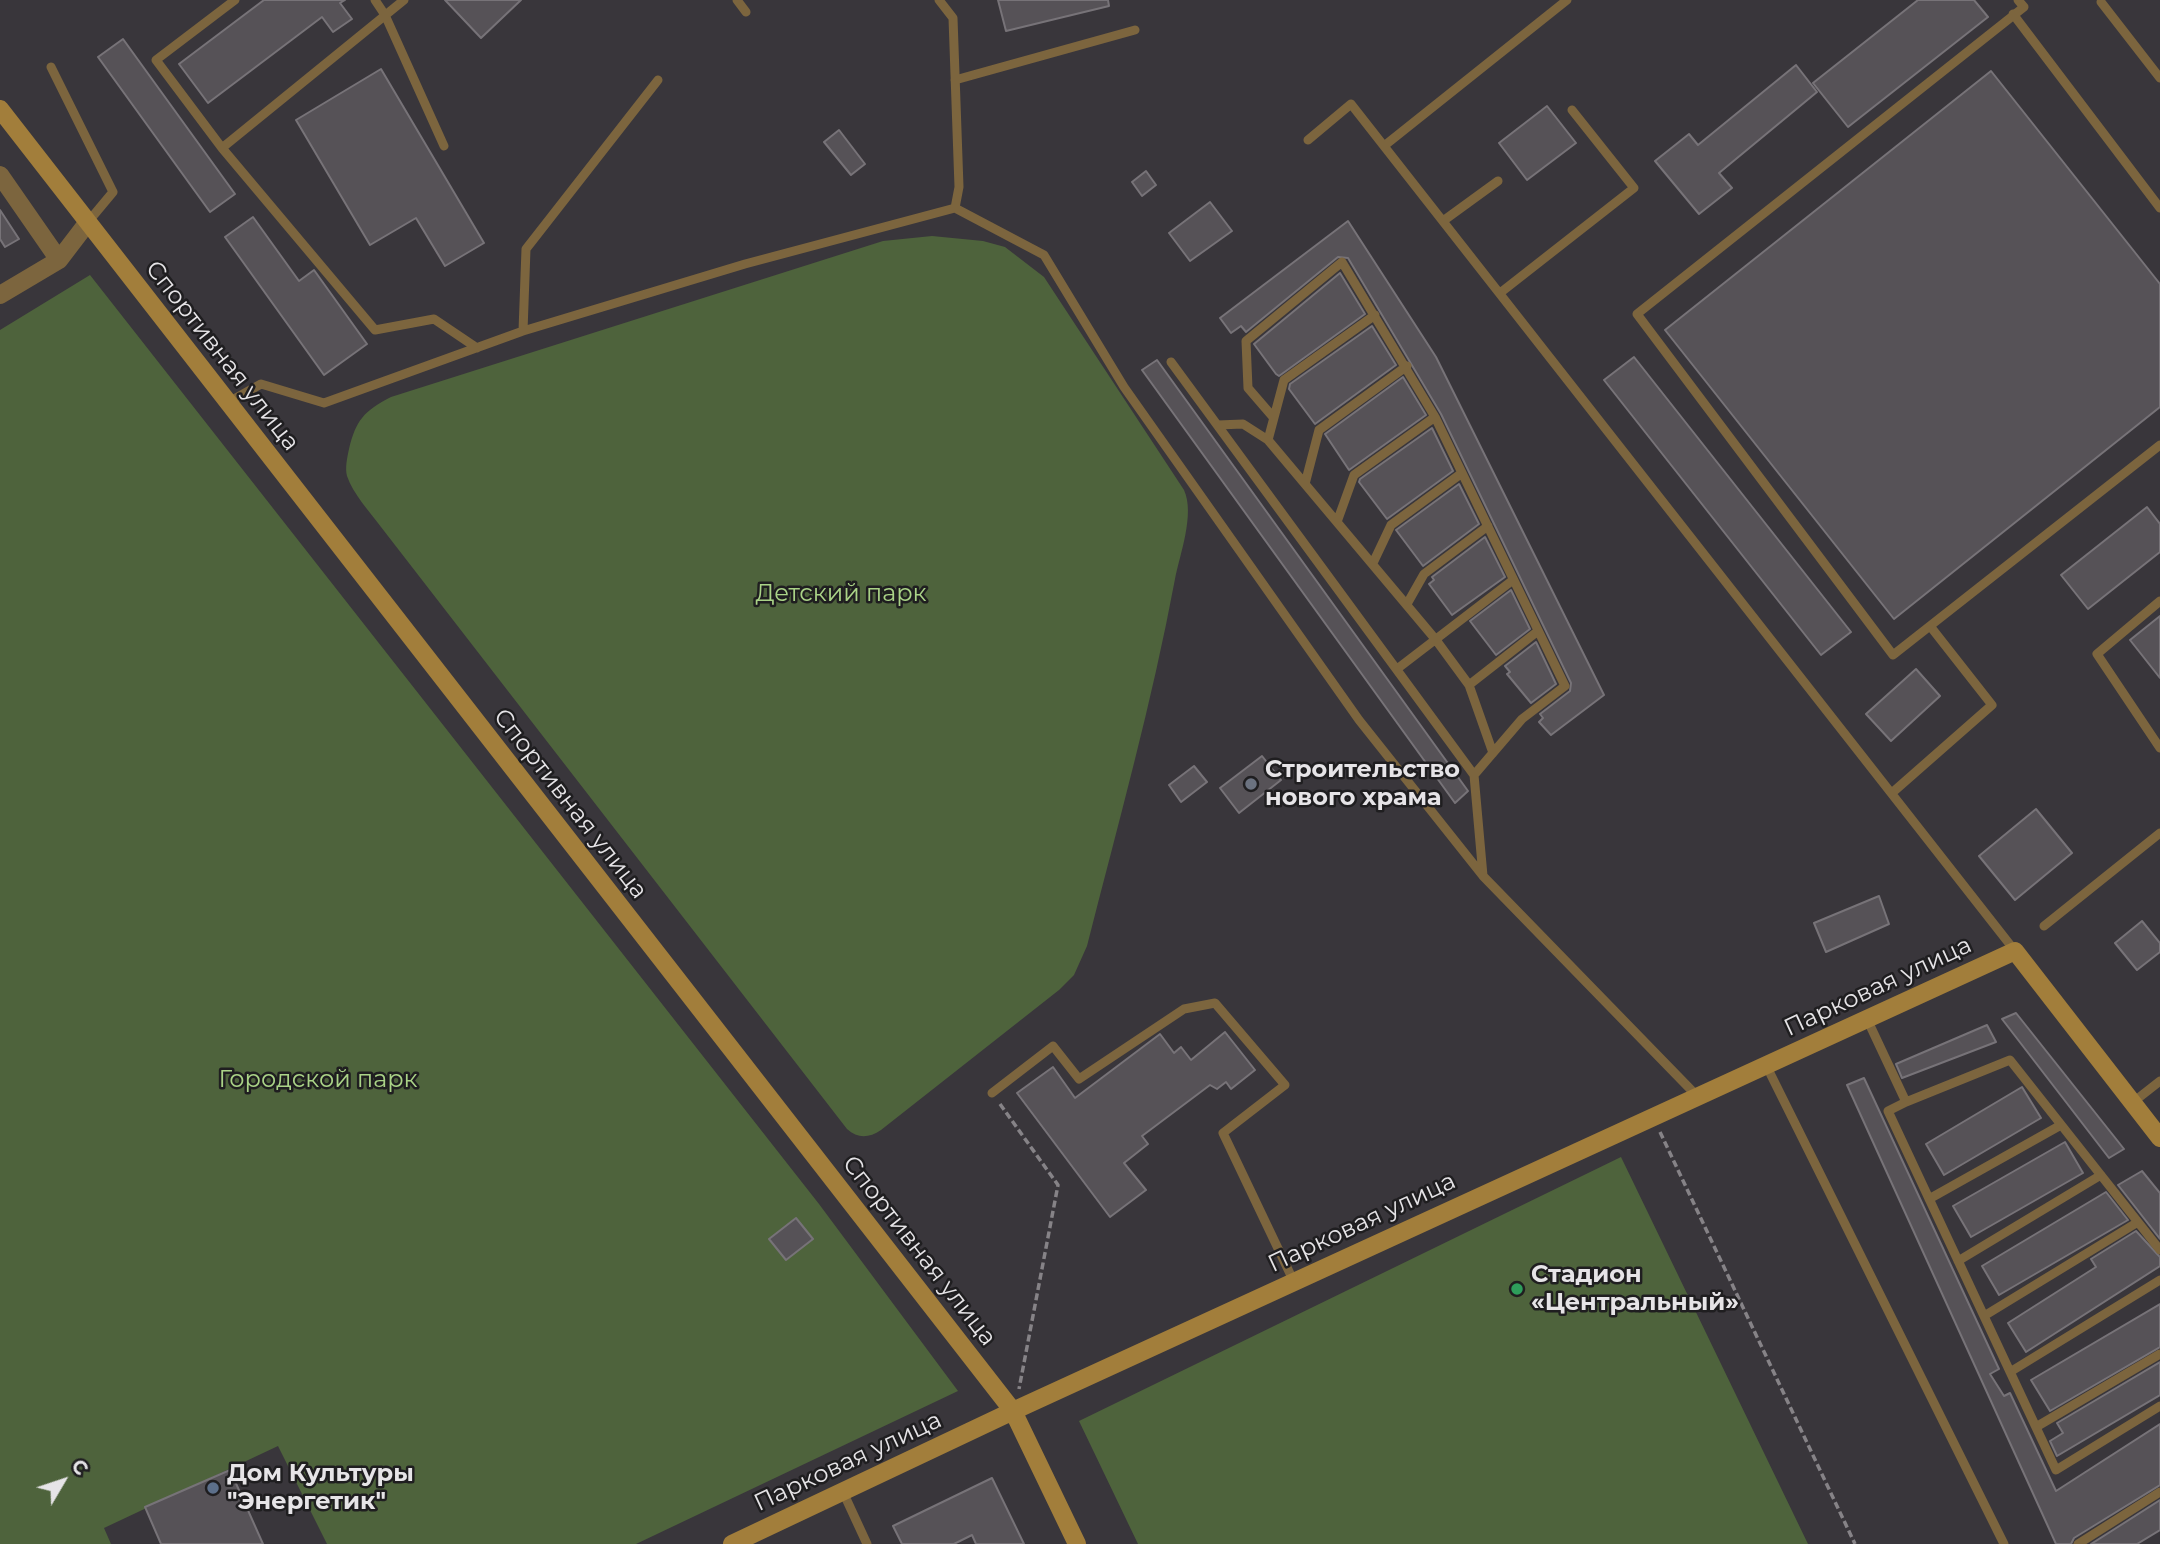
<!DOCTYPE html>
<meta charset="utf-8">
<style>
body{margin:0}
#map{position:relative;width:2160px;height:1544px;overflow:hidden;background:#39363b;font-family:Montserrat,sans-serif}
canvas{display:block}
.north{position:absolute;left:28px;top:1446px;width:70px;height:70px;-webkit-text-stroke:5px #1f1e20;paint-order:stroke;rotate:51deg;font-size:19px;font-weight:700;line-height:28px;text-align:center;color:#e6e4e7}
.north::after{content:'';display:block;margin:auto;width:24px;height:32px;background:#e6e4e7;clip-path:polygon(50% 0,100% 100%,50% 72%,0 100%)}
</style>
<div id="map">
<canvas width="2160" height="1544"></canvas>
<div class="north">С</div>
</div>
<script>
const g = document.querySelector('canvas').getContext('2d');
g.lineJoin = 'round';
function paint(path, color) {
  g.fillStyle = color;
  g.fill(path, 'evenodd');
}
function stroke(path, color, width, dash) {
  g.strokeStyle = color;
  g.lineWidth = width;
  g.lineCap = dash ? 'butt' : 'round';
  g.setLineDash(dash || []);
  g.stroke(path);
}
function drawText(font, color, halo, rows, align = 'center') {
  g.font = font + ' Montserrat,sans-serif';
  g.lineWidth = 5;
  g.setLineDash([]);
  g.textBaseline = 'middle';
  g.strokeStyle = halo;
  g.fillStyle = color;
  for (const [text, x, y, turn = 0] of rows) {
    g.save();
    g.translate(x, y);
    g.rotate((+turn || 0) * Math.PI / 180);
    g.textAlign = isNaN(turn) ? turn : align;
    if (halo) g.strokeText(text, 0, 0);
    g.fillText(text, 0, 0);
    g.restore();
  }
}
paint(new Path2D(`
 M932 236 983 241 1005 247 1044 277 1184 490C1195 514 1180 554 1175 579 1152 703 1118 824 1087 946L1074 975 1059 990 881 1130C869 1138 858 1139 847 1129L381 527C370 512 353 494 347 476 345 468 347 458 349 449 356 420 364 411 391 397L883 241Z
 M90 275 819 1204 958 1391 636 1544H327L278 1446 104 1528 111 1544H0V330Z
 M1621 1157 1808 1544H1138L1079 1421Z`), '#4e633c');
const building = new Path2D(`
 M264 0H345L340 3 352 19 333 32 322 17 208 103 179 64Z
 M445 0H521L481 38Z
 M998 0H1108L1109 6 1006 31Z
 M1918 0H1974L1988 17 1848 127 1813 83Z
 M123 39 235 194 210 212 98 57Z
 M1796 65 1817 92 1719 173 1732 188 1699 214 1655 161 1689 134 1698 145Z
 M381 69 484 243 445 266 416 218 370 245 296 120Z
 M1991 71 2160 284V407L1894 619 1665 330Z
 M1547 106 1576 143 1527 180 1499 143Z
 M839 130 865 164 851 175 824 142Z
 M1146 171 1156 185 1142 196 1132 182Z
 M1210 202 1232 231 1190 261 1169 233Z
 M0 210 19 239 5 247 0 239Z
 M253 217 299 281 314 270 367 344 324 375 225 237Z
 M1348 221 1436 357 1604 695 1551 735 1539 722 1543 718 1540 714 1570 691 1571 683 1441 414 1348 258 1338 257 1246 332 1241 326 1231 333 1220 318Z
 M1340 273 1365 314 1279 376 1276 374 1254 344Z
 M1372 326 1396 365 1315 424 1289 389 1290 384Z
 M1634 357 1851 632 1821 655 1604 380Z
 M1157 360 1468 791 1455 803 1142 370Z
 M1403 377 1426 415 1349 470 1325 434Z
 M1432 428 1453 471 1387 519 1359 482 1360 479Z
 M1459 484 1479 524 1423 566 1396 530Z
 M2147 507 2160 524V552L2088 609 2061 575Z
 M1485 537 1505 577 1452 615 1429 584 1434 580 1432 577Z
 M1511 590 1530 629 1496 655 1470 621Z
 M2160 616V678L2130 640Z
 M1536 642 1556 684 1531 703 1507 674 1510 672 1505 666Z
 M1916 669 1940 696 1891 741 1866 714Z
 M1262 756 1281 780 1239 813 1220 788Z
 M1194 766 1207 782 1181 802 1169 785Z
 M2036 809 2072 853 2015 900 1979 856Z
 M1879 896 1889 924 1826 952 1814 923Z
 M2142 921 2160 943V952L2137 970 2115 943Z
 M2016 1013 2124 1149 2109 1158 2002 1019Z
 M1987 1025 1996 1042 1902 1078 1896 1064Z
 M1225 1032 1255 1070 1231 1089 1226 1082 1217 1089 1210 1085 1142 1136 1148 1144 1124 1163 1146 1190 1110 1217 1017 1093 1053 1067 1075 1098 1160 1034 1174 1053 1181 1047 1191 1060Z
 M1864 1078 1999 1369 1990 1374 2004 1396 2010 1393 2056 1491 2160 1424V1485L2074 1538 2071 1544H2056L1847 1085Z
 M2022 1087 2041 1118 1944 1175 1926 1144Z
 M2065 1142 2083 1173 1971 1237 1953 1206Z
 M2142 1171 2160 1193V1239L2118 1185Z
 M2106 1192 2128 1220 1999 1295 1982 1266Z
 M796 1218 813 1239 786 1260 769 1239Z
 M2136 1231 2160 1257V1266L2026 1352 2008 1323 2096 1267 2091 1259Z
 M2160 1304V1347L2050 1411 2031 1380Z
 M2160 1362V1395L2057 1456 2050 1441 2063 1433 2057 1423Z
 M230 1470 263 1544H161L145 1507Z
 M992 1478 1024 1544H976L972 1535 954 1544H902L893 1526Z
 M2160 1500V1530L2137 1544H2091Z`);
paint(building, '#565257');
stroke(building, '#777378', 2);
stroke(new Path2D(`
 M1000 1104 1058 1185 1019 1389
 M1660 1132 1855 1544`), '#868387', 3.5, [7, 3.5]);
stroke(new Path2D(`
 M235 0 156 60 222 148 375 330 434 319 477 348
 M375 0 385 15 444 146
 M737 0 746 12
 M939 0 953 18 959 187 955 208
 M2018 0 2024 7 1637 314 1893 655 2160 445
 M2101 2 2160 78
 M2013 14 2160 208
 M51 67 113 192 88 222
 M955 80 1135 30
 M1308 140 1351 104 2015 951
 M1384 146 1567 0
 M222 148 404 0
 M1443 221 1498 181
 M1500 293 1634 188 1572 110
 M523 331 526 249 658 80
 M1171 362 1474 775 1483 876
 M227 403 261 384 324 403 523 331 745 264 955 208 1044 255 1124 387 1359 720 1483 876 1698 1097
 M1273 417 1248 388 1246 341 1342 262 1435 417 1565 686 1522 719 1474 775
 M1218 425 1243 424 1268 440 1436 640 1469 685 1493 753
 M1268 440 1284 380 1375 315
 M1305 484 1319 430 1407 366
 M1337 522 1354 475 1435 417
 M1373 563 1391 525 1462 473
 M2160 601 2097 654 2160 748
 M1407 604 1424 574 1488 526
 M1397 669 1513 580
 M1469 685 1538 631
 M1893 792 1992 705 1930 626
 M2044 926 2160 833
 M1867 1019 1906 1102 1888 1111 2056 1470 2160 1406
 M1766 1065 2004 1544
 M992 1093 1053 1046 1079 1079 1184 1009 1215 1003 1285 1085 1223 1133 1294 1282
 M1906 1102 2010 1060 2160 1250
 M2132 1103 2160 1081
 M1929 1199 2061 1125
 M1958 1261 2101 1175
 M1984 1316 2138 1222
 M2010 1372 2160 1280
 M2036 1427 2160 1354
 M843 1492 867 1544
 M2078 1544 2160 1492`), '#7c653e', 9);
stroke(new Path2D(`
 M0 175 59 260
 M0 295 59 260 88 222`), '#7c653e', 18);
stroke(new Path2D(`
 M0 109 1013 1411 1077 1544
 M732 1544 1013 1411 2015 951 2160 1138`), '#a27e3b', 18);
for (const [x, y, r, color] of [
 [1251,784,7,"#6b7280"],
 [1517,1289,7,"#2e9e5b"],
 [213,1488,7,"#5c6f8a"]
]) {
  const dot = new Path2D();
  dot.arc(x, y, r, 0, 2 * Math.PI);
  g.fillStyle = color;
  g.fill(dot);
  stroke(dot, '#1f1e20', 2.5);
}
drawText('24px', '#e6e4e7', '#1f1e20', [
 ["Спортивная улица",222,356,52],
 ["Спортивная улица",570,804,52],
 ["Парковая улица",1878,987,-25],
 ["Парковая улица",1362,1223,-25],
 ["Спортивная улица",919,1251,52],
 ["Парковая улица",848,1462,-25]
]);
drawText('24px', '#aad387', '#1f1e20', [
 ["Детский парк",841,594],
 ["Городской парк",318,1080]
]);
drawText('bold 24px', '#e6e4e7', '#1f1e20', [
 ["Строительство",1265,770],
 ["нового храма",1265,798],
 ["Стадион",1531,1275],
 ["«Центральный»",1531,1303],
 ["Дом Культуры",227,1474],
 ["\"Энергетик\"",227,1502]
], 'left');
</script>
